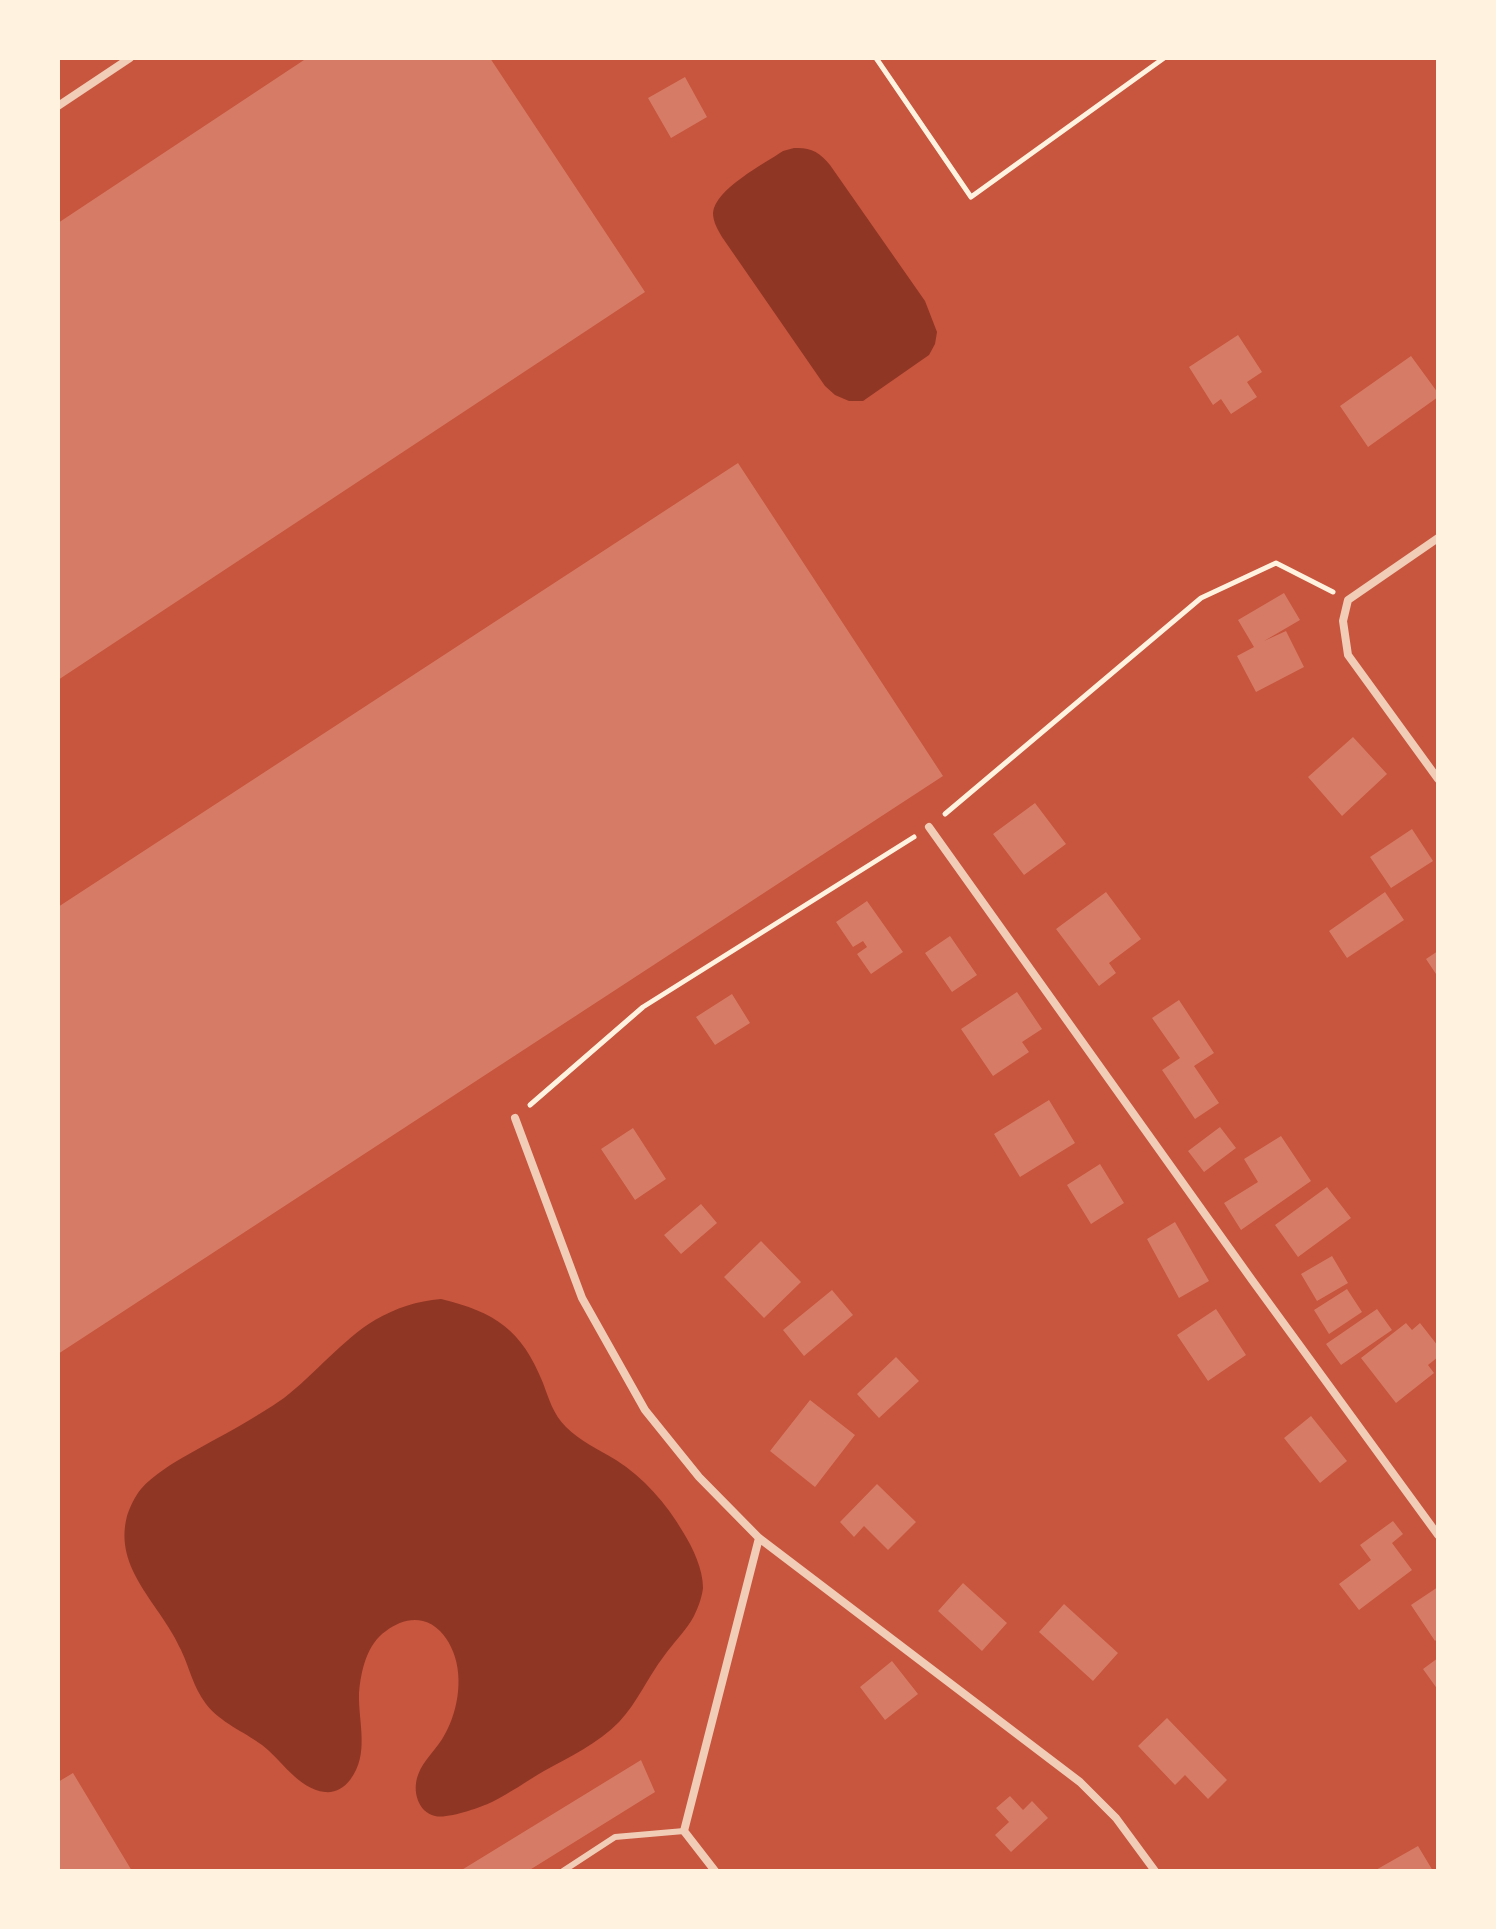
<!DOCTYPE html>
<style>
body{margin:0}
#map{position:relative;width:1496px;height:1929px;overflow:hidden;background:#c8553d;font-family:Mulish,sans-serif}
canvas{display:block}
.frame{position:absolute;inset:0;border:60px solid #fff3e0;pointer-events:none}
</style>
<div id="map">
<canvas width="1496" height="1929"></canvas>
<div class="frame"></div>
</div>
<script>
const g = document.querySelector('canvas').getContext('2d');
g.lineJoin = 'round';
function paint(path, color) {
  g.fillStyle = color;
  g.fill(path, 'evenodd');
}
function stroke(path, color, width, dash) {
  g.strokeStyle = color;
  g.lineWidth = width;
  g.lineCap = dash ? 'butt' : 'round';
  g.setLineDash(dash || []);
  g.stroke(path);
}
paint(new Path2D(`
 M794 148C810 147 820 152 830 165L925 301 937 332 935 344 929 355 863 401H849L835 395 825 386 722 237C718 230 713 222 713 213 715 189 764 164 783 151Z
 M441 1299C495 1312 522 1330 543 1383 549 1399 553 1414 566 1427 580 1441 598 1449 616 1460 644 1478 666 1503 683 1532 693 1548 703 1569 703 1588 702 1597 698 1608 694 1616 686 1631 673 1643 664 1656 648 1677 637 1703 619 1722 599 1743 569 1757 544 1771 527 1781 510 1793 492 1802 479 1808 448 1819 435 1816 418 1812 412 1791 418 1775 423 1760 438 1748 445 1734 459 1709 464 1673 451 1647 446 1636 436 1624 423 1621 409 1618 397 1623 386 1631 367 1644 361 1670 359 1693 358 1722 370 1754 350 1780 344 1788 335 1793 325 1792 298 1789 282 1760 262 1745 243 1731 221 1723 206 1704 193 1687 190 1669 181 1650 161 1604 113 1570 127 1516 130 1507 135 1496 141 1489 153 1475 173 1463 189 1454 221 1436 254 1419 284 1398 314 1375 343 1339 375 1320 396 1308 417 1301 441 1299Z`), '#8f3625');
paint(new Path2D(`
 M307 58H490L645 292 58 680V223Z
 M685 77 707 117 671 138 648 98Z
 M1238 335 1262 372 1247 382 1257 397 1231 414 1221 399 1213 405 1189 367Z
 M1411 356 1438 393V397L1368 447 1340 406Z
 M738 463 943 776 58 1354V907Z
 M1284 593 1300 620 1264 641 1286 631 1304 667 1256 692 1237 656 1254 647 1238 620Z
 M1353 737 1387 774 1342 816 1308 777Z
 M1035 803 1066 844 1024 875 993 834Z
 M1412 829 1433 861 1391 888 1370 857Z
 M1106 892 1141 939 1109 963 1116 973 1099 986 1056 929Z
 M1385 892 1404 920 1347 958 1329 931Z
 M867 901 903 952 871 974 857 954 867 947 863 941 853 947 836 922Z
 M950 936 977 975 952 992 925 953Z
 M1438 951V977L1426 959Z
 M1017 992 1042 1029 1022 1042 1029 1052 993 1076 961 1029Z
 M732 994 750 1023 715 1045 696 1017Z
 M1179 1000 1214 1053 1194 1066 1219 1103 1195 1119 1162 1070 1180 1058 1152 1018Z
 M1049 1100 1075 1143 1020 1177 994 1134Z
 M1220 1127 1236 1148 1204 1172 1188 1151Z
 M633 1128 666 1179 635 1200 601 1149Z
 M1281 1136 1311 1181 1241 1230 1224 1203 1258 1182 1244 1159Z
 M1100 1164 1124 1203 1091 1224 1067 1185Z
 M1327 1187 1351 1218 1298 1257 1275 1225Z
 M701 1204 717 1223 681 1254 664 1235Z
 M1175 1222 1209 1281 1179 1298 1147 1239Z
 M761 1241 801 1282 764 1318 724 1277Z
 M1332 1256 1348 1283 1317 1301 1301 1274Z
 M1347 1289 1362 1312 1329 1334 1314 1310Z
 M832 1290 853 1315 804 1356 783 1330Z
 M1216 1309 1246 1355 1208 1381 1177 1335Z
 M1377 1309 1392 1330 1341 1365 1326 1344Z
 M1406 1323 1412 1330 1420 1323 1438 1346V1357L1428 1365 1434 1373 1396 1403 1361 1358Z
 M896 1357 919 1381 879 1418 857 1394Z
 M810 1400 855 1435 815 1487 770 1451Z
 M1311 1416 1347 1461 1320 1483 1284 1438Z
 M877 1484 916 1522 888 1550 864 1526 854 1537 840 1522Z
 M1393 1521 1403 1534 1392 1543 1412 1570 1359 1610 1339 1584 1371 1560 1360 1545Z
 M963 1583 1007 1623 982 1651 938 1611Z
 M1438 1587V1638L1435 1641 1411 1605Z
 M1064 1604 1118 1653 1093 1681 1039 1632Z
 M1438 1658V1690L1423 1669Z
 M892 1661 918 1694 885 1720 860 1687Z
 M1167 1718 1227 1780 1208 1799 1185 1775 1175 1785 1138 1746Z
 M641 1760 655 1792 528 1871H460Z
 M73 1773 132 1871H58V1782Z
 M1010 1796 1023 1810 1032 1801 1048 1818 1011 1852 995 1835 1009 1822 996 1808Z
 M1418 1846 1433 1871H1374Z`), '#d67c66');
stroke(new Path2D(`
 M876 58 971 197 1164 58
 M945 814 1201 598 1276 563 1333 592
 M530 1105 643 1007 914 837`), '#fff3e0', 5);
stroke(new Path2D(`
 M563 1871 615 1837 684 1831`), '#f1ccb7', 6);
stroke(new Path2D(`
 M58 106 130 58
 M1438 538 1348 600 1343 621 1348 655 1438 779
 M929 827 1252 1280 1438 1535
 M515 1118 582 1298 645 1410 699 1477 759 1538 1080 1782 1116 1818 1155 1871
 M715 1871 684 1831 759 1538`), '#f1ccb7', 8);
</script>
